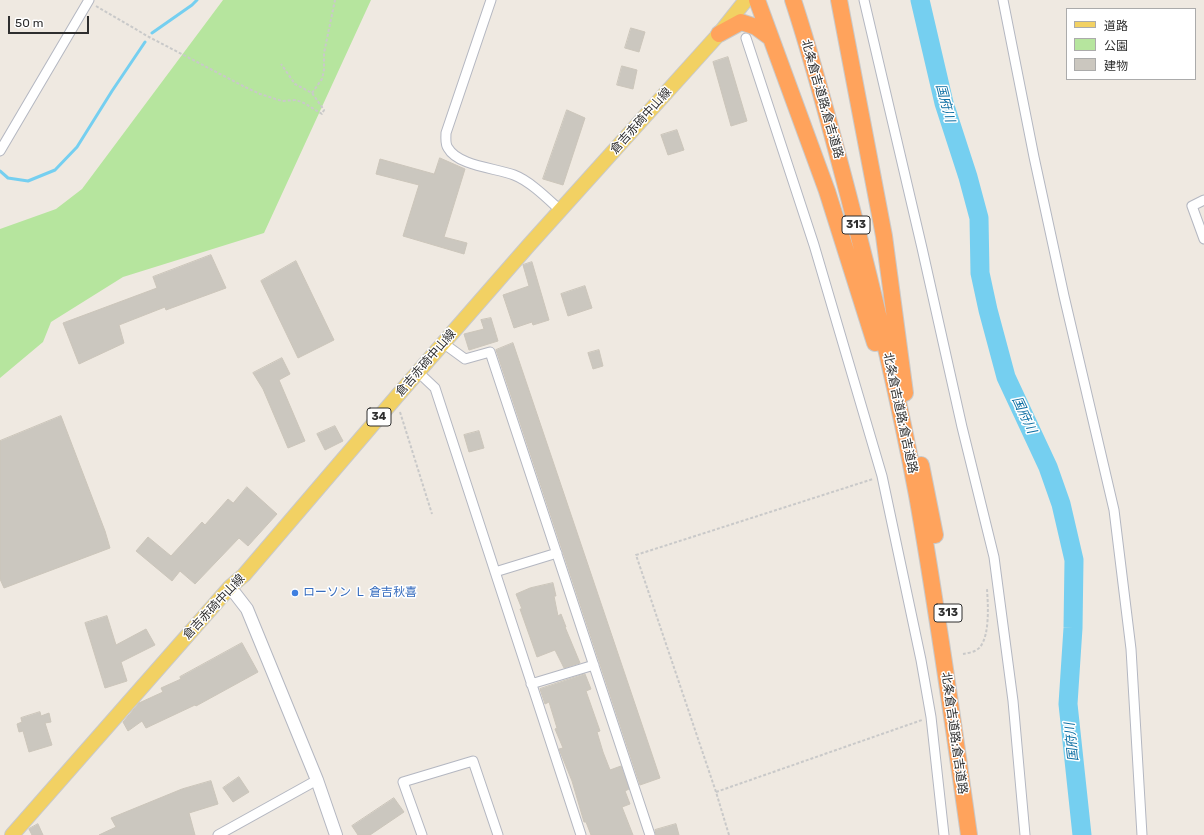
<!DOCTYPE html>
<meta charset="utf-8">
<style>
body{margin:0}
#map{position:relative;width:1204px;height:835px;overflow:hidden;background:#efe9e1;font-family:Rubik,"Noto Sans JP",sans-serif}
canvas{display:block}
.legend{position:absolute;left:1066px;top:8px;width:130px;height:72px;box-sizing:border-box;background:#fff;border:1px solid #ababab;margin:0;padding:5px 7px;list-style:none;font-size:12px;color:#2e2e2e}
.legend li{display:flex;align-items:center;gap:8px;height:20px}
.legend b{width:20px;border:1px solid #ababab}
.scale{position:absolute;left:8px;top:16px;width:81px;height:18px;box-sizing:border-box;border:2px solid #2e2e2e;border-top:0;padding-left:5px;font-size:12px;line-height:14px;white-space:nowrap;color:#2e2e2e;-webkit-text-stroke:3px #fff;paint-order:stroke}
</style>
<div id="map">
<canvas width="1204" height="835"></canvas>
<ul class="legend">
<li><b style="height:5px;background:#f2d163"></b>道路</li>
<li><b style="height:11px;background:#b6e59e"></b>公園</li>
<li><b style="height:11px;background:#cbc7bf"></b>建物</li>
</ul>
<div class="scale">50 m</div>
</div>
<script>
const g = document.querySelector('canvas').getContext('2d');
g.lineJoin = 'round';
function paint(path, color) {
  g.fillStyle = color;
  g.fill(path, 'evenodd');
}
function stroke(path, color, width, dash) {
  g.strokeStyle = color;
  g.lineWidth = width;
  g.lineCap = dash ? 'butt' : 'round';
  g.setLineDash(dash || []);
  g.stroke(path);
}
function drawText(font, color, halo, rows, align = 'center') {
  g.font = font + ' Rubik,"Noto Sans JP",sans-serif';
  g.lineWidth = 3;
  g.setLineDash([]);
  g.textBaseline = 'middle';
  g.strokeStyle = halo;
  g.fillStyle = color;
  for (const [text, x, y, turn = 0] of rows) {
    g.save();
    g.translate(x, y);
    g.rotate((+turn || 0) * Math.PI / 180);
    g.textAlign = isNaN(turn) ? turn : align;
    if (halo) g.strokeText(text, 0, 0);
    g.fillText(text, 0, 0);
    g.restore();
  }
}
paint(new Path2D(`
 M223 0H371L264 233 123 277 51 322 43 342 0 378V229L56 209 82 189Z`), '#b6e59e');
stroke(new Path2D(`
 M152 33 192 5 197 0
 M0 171 8 178 28 181 55 170 77 147 112 91 145 42`), '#75cff0', 3);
stroke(new Path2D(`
 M920 0 944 103 968 177 979 218 980 273 988 310 1006 377 1048 467 1061 504 1074 560 1073 628 1068 704 1082 835`), '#75cff0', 19);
const building = new Path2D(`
 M631 28 645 32 639 52 625 48Z
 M728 57 747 121 731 126 713 62Z
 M622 66 637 70 633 89 617 85Z
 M567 110 585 118 563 185 543 179Z
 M677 130 684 150 668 155 661 135Z
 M440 158 465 169 444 237 467 243 464 254 403 236 419 185 376 174 380 159 434 174Z
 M211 255 226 288 166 310 165 307 119 325 124 343 79 364 63 323 157 288 153 277Z
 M296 261 334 340 298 358 261 281Z
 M532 262 549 320 533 325 532 322 514 328 503 295 529 286 523 265Z
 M585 286 592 308 568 316 561 294Z
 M491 318 498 341 469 350 464 334 484 329 481 320Z
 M513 343 660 778 640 785 496 350Z
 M599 350 603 366 593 369 588 353Z
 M282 358 290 374 279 380 305 441 288 448 263 389 253 373Z
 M61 416 105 531 110 548 4 588 0 579V441Z
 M335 426 343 441 325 450 317 434Z
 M479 431 484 448 469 452 464 435Z
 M247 487 277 514 248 546 239 538 195 584 180 571 172 581 136 551 148 537 171 556 202 522 205 525 228 499 233 503Z
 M553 583 556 596H554L558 616 561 614 566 627H565L580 663 564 668 555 650 537 657 520 609H522L516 594 530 588Z
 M107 616 116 645 146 629 155 645 121 662 127 681 105 688 85 623Z
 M242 643 258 672 196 706 195 705 146 728 142 721 128 731 123 722 139 703 163 692 161 688 181 679 180 677Z
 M585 674 591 689 586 691 600 731 597 732 603 752 610 770 621 766 629 789 625 791 630 804 622 807 633 835H591L586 822H584L572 781 559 749 563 748 555 729 557 728 549 702 545 704 540 689Z
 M40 712 41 716 49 713 51 722 45 723 52 745 29 752 23 731 19 732 17 724 22 722 21 718Z
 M239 777 249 792 233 802 223 788Z
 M211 781 218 804 189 813 195 835H99L116 827 111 818 182 789Z
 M394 798 404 812 370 835H358L352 826Z
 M38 824 43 835H32L29 829Z
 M676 824 679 835H656L655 830Z`);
paint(building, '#cbc7bf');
stroke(building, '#cbc5ba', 1);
const street = new Path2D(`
 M491 0 446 133C446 138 445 144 448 148 458 166 496 168 514 175 530 181 548 199 561 211
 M864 0 922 248 962 427 994 557 1013 701 1025 835
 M1003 0 1034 157 1064 296 1114 510 1131 649 1142 835
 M746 38 814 245 882 476 921 660 931 717 944 835
 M0 151 89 0
 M1204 200 1192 206 1204 239
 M443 343 465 359 490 352 650 835
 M418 372 435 388 581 835
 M495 572 557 553
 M531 684 594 665
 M218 835 317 780
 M422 835 403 782 473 761 498 835`);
const secondary = new Path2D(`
 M230 587 247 609 317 780 336 835`);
const primary = new Path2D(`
 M12 835 230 587 244 575 398 395 529 245 719 34 746 0`);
const highway = new Path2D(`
 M757 0 827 191 875 343
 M793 0C814 64 831 129 848 194 874 294 898 394 917 495 937 608 953 721 969 835
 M839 0 884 236 905 393
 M719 34 741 22 756 27 771 38
 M921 465 935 535`);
stroke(street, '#b4b7c1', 11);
stroke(secondary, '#b4b7c1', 14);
stroke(primary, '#c9c9c9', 16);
stroke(highway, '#c9c9c9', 18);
stroke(new Path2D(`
 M96 6 149 37 245 87 260 94 282 101 296 100 304 103 322 114 324 110 312 93 295 84 281 64
 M312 93 322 79 324 70V53L335 0
 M400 412 432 514
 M963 654C968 653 976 652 980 647 990 635 988 604 987 589
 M716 792 922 720
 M729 835 716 792 636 555 873 479`), '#c9c9c9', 2, [3, 2]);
stroke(street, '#fff', 9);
stroke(secondary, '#fff', 12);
stroke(primary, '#f2d163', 14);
stroke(highway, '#ffa35c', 16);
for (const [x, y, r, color] of [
 [295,593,4,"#3f7fe0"]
]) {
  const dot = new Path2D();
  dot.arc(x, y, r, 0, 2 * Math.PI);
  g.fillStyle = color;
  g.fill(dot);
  stroke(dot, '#fff', 1.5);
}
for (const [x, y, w] of [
 [856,225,28],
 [379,417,24],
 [948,613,28]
]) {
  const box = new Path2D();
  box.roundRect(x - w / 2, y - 9, w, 18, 3);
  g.fillStyle = '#fff';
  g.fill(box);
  stroke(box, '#2e2e2e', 1);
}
drawText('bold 11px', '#2e2e2e', null, [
 ["313",856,225],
 ["34",379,417],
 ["313",948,613]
]);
drawText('12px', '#2e2e2e', '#fff', [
 ["北条倉吉道路;倉吉道路",822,99,74],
 ["倉吉赤碕中山線",641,121,-48],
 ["倉吉赤碕中山線",426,363,-49],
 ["北条倉吉道路;倉吉道路",900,413,78],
 ["倉吉赤碕中山線",214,607,-47],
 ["北条倉吉道路;倉吉道路",954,733,82]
]);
drawText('12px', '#366cbe', '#fff', [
 ["ローソン Ｌ 倉吉秋喜",303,593]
], 'left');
drawText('italic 13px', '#0d6fa3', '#fff', [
 ["国府川",945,103,75],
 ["国府川",1024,415,65],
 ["国府川",1072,742,-96]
]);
</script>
